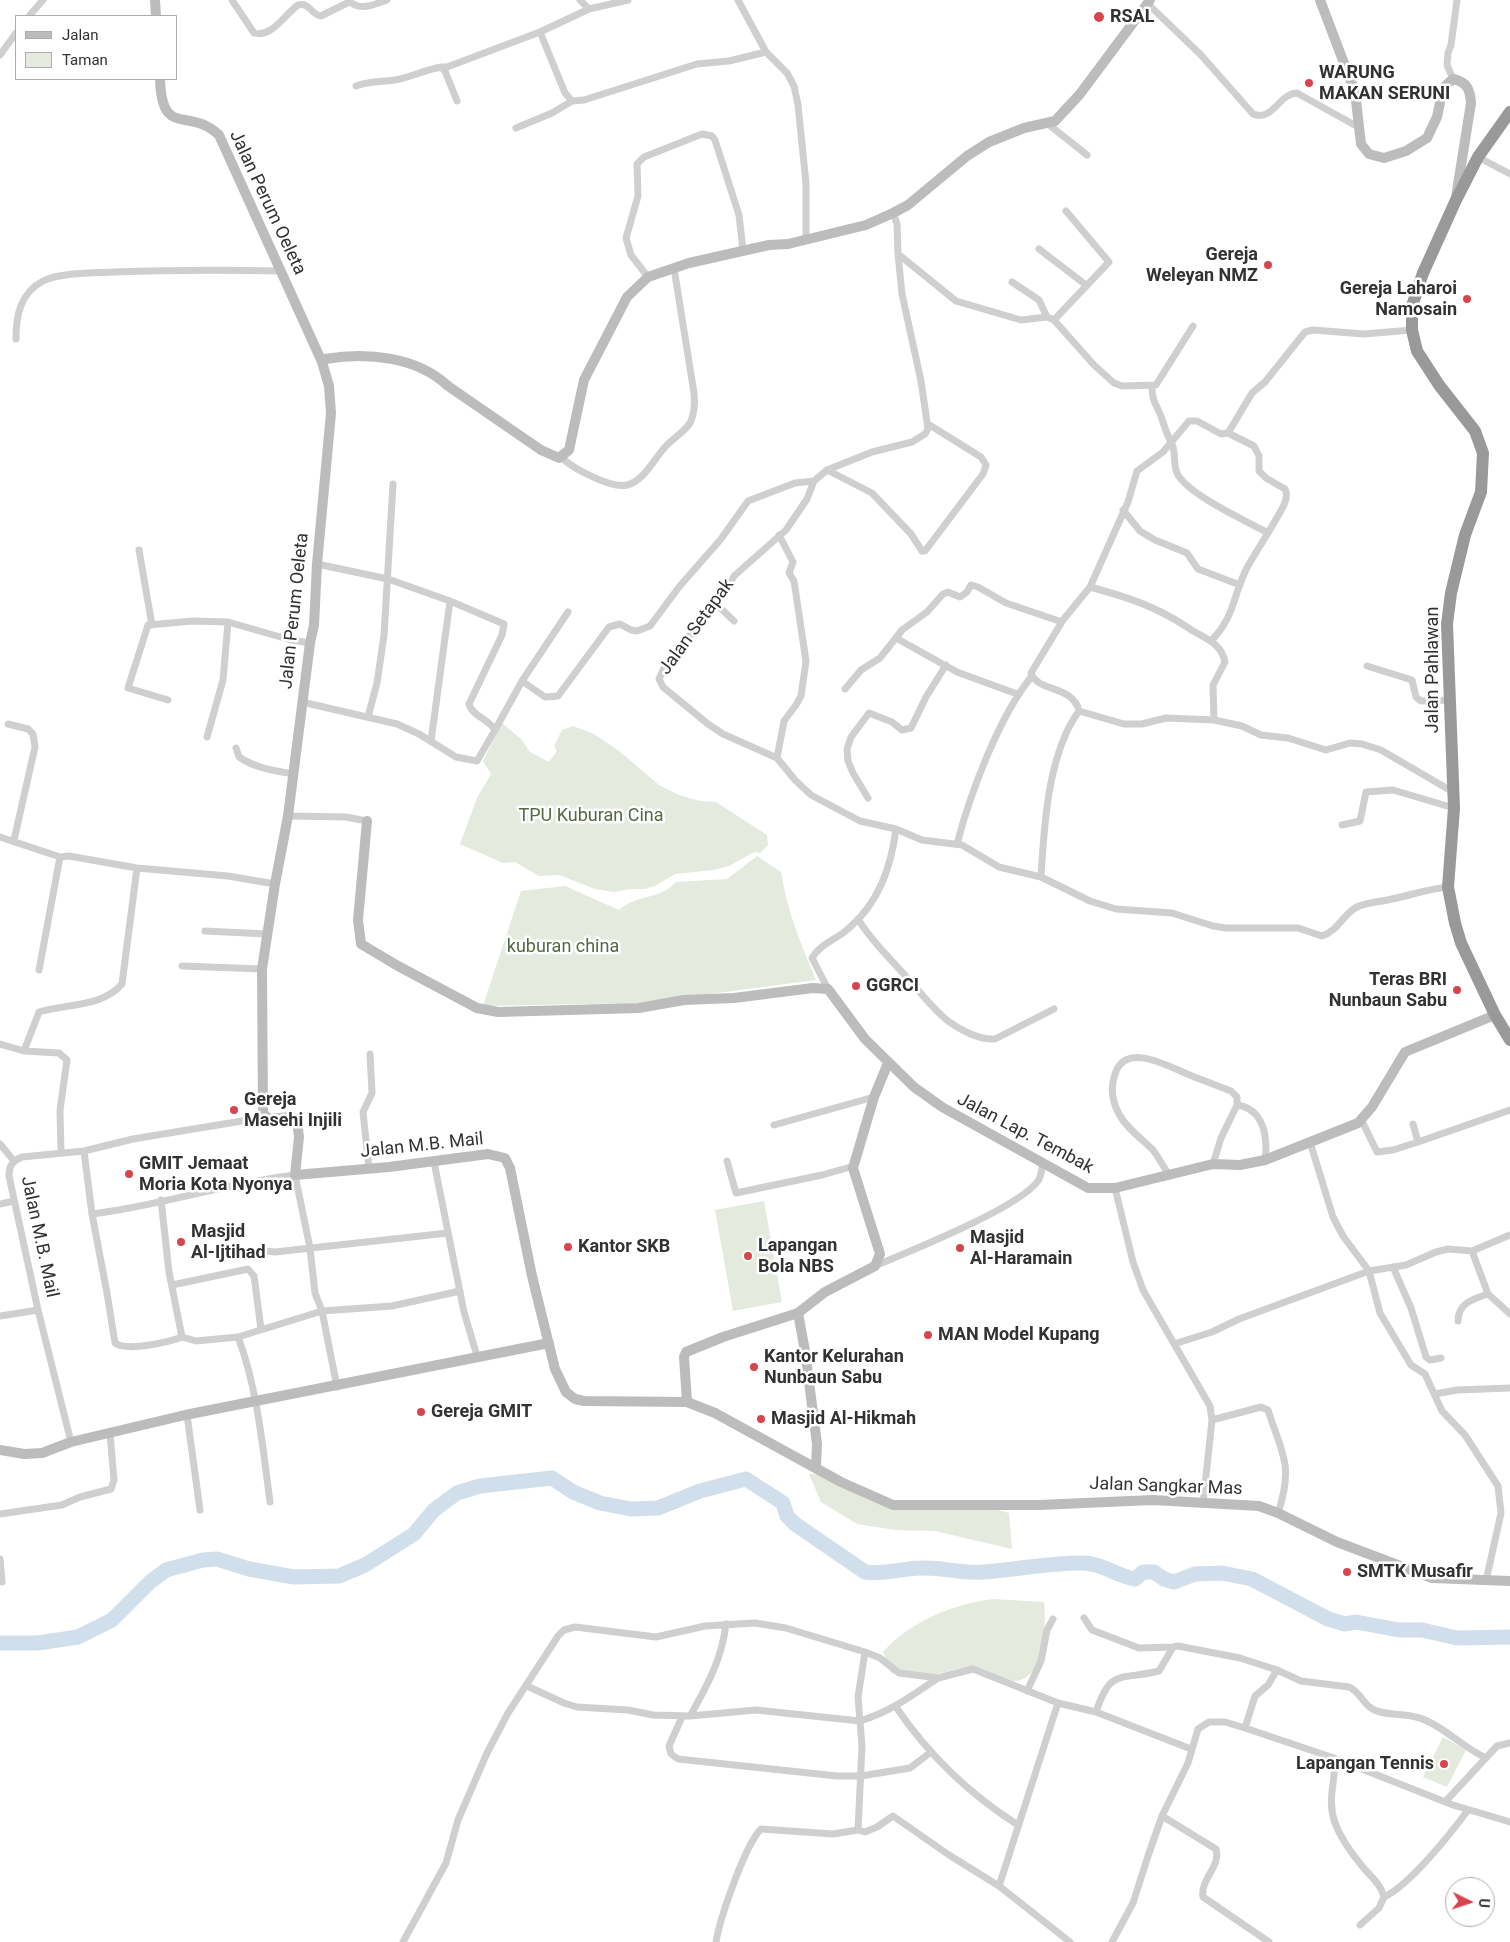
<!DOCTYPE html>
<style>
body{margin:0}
#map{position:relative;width:1510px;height:1942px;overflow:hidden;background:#fff;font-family:Roboto,sans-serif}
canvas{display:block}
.legend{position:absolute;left:15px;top:15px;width:162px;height:65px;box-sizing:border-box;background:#fff;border:1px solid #adadad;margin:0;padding:6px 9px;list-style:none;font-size:15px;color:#323232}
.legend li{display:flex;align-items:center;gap:10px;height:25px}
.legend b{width:25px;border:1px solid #adadad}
.north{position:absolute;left:1445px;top:1877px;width:50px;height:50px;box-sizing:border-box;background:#fff;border:1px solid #adadad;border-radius:50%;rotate:94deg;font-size:14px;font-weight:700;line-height:20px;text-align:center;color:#323232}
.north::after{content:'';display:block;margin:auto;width:18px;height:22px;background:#d7454c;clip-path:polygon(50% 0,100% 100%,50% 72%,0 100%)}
</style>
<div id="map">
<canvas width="1510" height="1942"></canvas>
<ul class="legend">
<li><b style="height:6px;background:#bcbcbc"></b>Jalan</li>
<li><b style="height:14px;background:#e4eade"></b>Taman</li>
</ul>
<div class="north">U</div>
</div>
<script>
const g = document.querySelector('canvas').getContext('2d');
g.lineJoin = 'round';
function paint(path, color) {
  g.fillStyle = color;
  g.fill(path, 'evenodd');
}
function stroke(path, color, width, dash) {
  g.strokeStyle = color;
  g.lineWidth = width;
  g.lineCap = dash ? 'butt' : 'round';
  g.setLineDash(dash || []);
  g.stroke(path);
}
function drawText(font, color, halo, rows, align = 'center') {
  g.font = font + ' Roboto,sans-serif';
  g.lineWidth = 5;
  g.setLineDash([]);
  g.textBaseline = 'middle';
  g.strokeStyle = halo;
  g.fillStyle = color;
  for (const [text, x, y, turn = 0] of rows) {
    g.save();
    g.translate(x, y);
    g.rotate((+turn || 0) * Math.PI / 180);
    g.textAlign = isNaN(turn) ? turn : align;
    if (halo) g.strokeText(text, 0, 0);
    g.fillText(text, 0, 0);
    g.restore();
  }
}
paint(new Path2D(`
 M502 723 521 739 530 752 549 762 557 751 554 746 562 730 573 726 594 734 619 751 659 785 679 795 700 801 716 802 767 835 768 845 760 853 754 852 729 866 714 870 675 874 655 886 645 889H631L614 892 595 889 559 875 539 876 515 862 503 863 460 844 477 798 491 774 483 761Z
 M757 856 781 872C787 911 801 944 816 980L641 1003 483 1006 521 891 565 886 619 910C639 893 658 901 676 882L727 879Z
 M764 1201 782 1302 733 1311 715 1210Z
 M809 1474H832L882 1499 923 1509 987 1507 1009 1513 1012 1549 935 1531 895 1530 857 1524 821 1502Z
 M993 1599 1044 1602C1046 1624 1046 1679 1015 1681 1000 1681 986 1668 971 1668 959 1667 948 1672 937 1674 921 1678 906 1676 891 1673L883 1652C911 1621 953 1604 993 1599Z
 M1443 1737 1466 1750 1447 1787 1423 1777Z`), '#e4eade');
stroke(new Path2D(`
 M0 1643H38L78 1637 112 1620 150 1582 166 1570 203 1560 217 1559 249 1569 294 1577 339 1576 365 1565 414 1534 434 1510 457 1493 480 1486 552 1478 573 1492 600 1503 631 1509 658 1508 700 1491 746 1479 783 1503 787 1516 795 1524 865 1572C884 1575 903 1568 922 1568 942 1567 962 1574 983 1572 1017 1570 1050 1562 1085 1563 1103 1564 1117 1576 1135 1579L1143 1572H1154L1164 1579 1174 1582 1195 1574 1222 1573 1252 1579 1328 1619 1345 1624 1356 1622 1399 1630H1422L1457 1638 1510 1637`), '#d0dfeb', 15);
stroke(new Path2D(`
 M232 0 254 33C272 38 285 14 298 5 310 2 311 15 321 16L349 2
 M348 0C359 12 373 5 387 0
 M580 0 589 9
 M738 0 766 52 787 73 794 86 798 105 806 183V240
 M1148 4 1201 55 1253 114C1273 122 1278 94 1297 93L1360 128
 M29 16 43 0
 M540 32 565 93 572 101 584 100 697 64 729 61 766 52
 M0 55 16 33
 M441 67H447L540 32 589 9 628 0
 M1453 79 1447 65 1448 53 1451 45 1457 0
 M356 86C369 81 381 82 395 80 411 77 425 70 441 67L445 71 457 101
 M1048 124 1087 155
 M516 128 552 113 572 101
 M1478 157 1510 174
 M893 213 897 224 898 254 956 301 1021 320 1047 317 1054 320 1094 365 1114 383 1122 386 1156 385 1193 326
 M1039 249 1086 285
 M898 254 902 294 921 381 928 429 925 434 912 442 872 452 827 470 814 481 807 499 786 530 734 576 730 584 664 668 659 679 663 687 708 724 723 734 777 758 795 780 811 795 860 821 896 829 922 840 962 845 999 867 1041 877 1090 901 1116 909 1172 913 1213 926 1226 928H1298L1322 936C1338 931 1343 914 1357 907 1367 902 1381 902 1392 899 1412 895 1427 889 1448 887
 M648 277 631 255 626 238 638 196 637 164 644 157 702 134 712 136 715 140 739 215 743 250
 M1012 282 1039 300 1047 317
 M1054 320 1109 262 1066 211
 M1412 330 1364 334 1313 330 1305 332 1265 382 1252 393 1228 433 1221 434 1197 421H1189L1163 452 1137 471 1128 502 1090 587 1063 620 1031 673C1037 692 1073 685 1079 711L1124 724H1142L1166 718 1214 720 1242 726 1261 735 1288 738 1326 750 1350 743 1362 744 1381 750 1453 792
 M16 339C16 316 20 293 43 281 61 272 95 273 114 272 170 270 226 270 282 271
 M1152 386C1152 401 1155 402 1160 414 1164 424 1166 433 1171 442 1177 451 1172 465 1178 475 1191 496 1246 521 1268 533
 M561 457C572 468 611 489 627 485 645 481 655 456 668 444 675 437 684 432 690 423 695 413 695 403 694 393L674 268
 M827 470 872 493 911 534 922 551H925L983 474 986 465 981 457 928 424
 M1123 510 1140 531 1155 540 1187 553 1198 569 1240 585
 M139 550 152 625
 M1090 587C1127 597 1155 606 1187 627 1202 638 1221 641 1225 662L1213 685 1214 720
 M715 603 734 621
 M896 638 957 672 1017 694
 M1211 641C1237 614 1232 594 1249 564 1258 549 1267 535 1275 521 1280 512 1290 499 1285 489L1266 478 1259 471V456L1254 446 1228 433
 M1367 666 1412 680 1416 697 1421 701 1450 700
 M522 681 545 697 558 696 609 627 620 624 631 630 637 631 650 626 679 587 721 539 748 501 795 483 814 481
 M845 689 861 670 880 658 902 630 927 612 943 594 948 592 960 597 967 592 971 585 978 587 1006 603 1062 622
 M168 700 128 688 148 625 193 621 228 622
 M302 702 397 724 419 734 456 757 477 761 495 730C489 719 472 716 469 704L502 635 504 624 450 601 388 579 317 564
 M368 717 377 683 384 635 393 484
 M8 724 28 729 33 734 35 747 14 840
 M495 730 522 681 568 612
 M207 737 223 680 228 622 291 640 310 643
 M431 741 450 601
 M236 748 239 757C255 768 275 771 294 774
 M777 758 784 721 796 705 801 696 806 661 794 581 789 573 793 562 779 535
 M868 798 853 773 848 761 847 749 851 737 869 713 892 722 902 730 911 728 926 697 946 665
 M288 816 346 817 367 821
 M1342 825 1360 821 1366 792 1393 790 1454 808
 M0 837 60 857 69 856 137 868 228 876 275 884
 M957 844C970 794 999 716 1032 676
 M1041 877C1044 826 1048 753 1079 711
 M858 919C870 939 885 953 900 970 916 986 930 1007 948 1021 960 1030 979 1040 995 1039L1054 1009
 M205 931 267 934
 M182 966 262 969
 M39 970 60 857
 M828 989 812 958C821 943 836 940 848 929 879 903 891 867 896 829
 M0 1044 24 1051
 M1237 1105C1264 1109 1268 1137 1265 1160
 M1362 1121 1377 1152 1393 1150 1418 1142
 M1413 1124 1418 1142 1510 1110
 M774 1125 874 1097
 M1310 1142 1333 1217 1343 1236 1369 1271 1380 1313 1411 1365 1425 1374 1442 1411 1465 1435 1498 1486 1501 1513 1486 1581
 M0 1144 14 1161
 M84 1151 133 1139 266 1117
 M61 1153 60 1110 67 1060 59 1053 24 1051 39 1012C65 1004 103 1007 122 984L137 868
 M727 1161 736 1193 822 1175 854 1166
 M434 1162 464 1312 477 1356
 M369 1169 363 1112 372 1093 370 1054
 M1170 1176C1164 1168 1159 1158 1153 1150 1141 1138 1127 1129 1119 1114 1112 1101 1110 1088 1115 1074 1126 1040 1171 1068 1192 1076 1205 1081 1218 1086 1231 1091L1237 1097V1105L1221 1138 1213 1164
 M1115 1188 1133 1262 1143 1290 1210 1406 1212 1420 1203 1504
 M161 1200 169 1272 182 1337 196 1341 238 1337C257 1386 263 1449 270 1502
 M0 1204 14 1201
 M92 1214 107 1293 115 1343C127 1352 169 1342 182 1337
 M265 1251 275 1252 448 1233
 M1472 1251 1510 1235
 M875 1266C910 1251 1017 1209 1038 1181 1041 1177 1042 1168 1043 1163
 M1393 1267 1411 1308 1426 1357 1430 1360 1441 1358
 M172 1285 248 1269 254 1276 261 1329
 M0 1316 38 1310
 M1458 1321C1458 1303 1473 1299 1488 1294
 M238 1337 322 1311 392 1306 460 1291
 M1174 1344 1212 1332 1239 1319 1369 1271 1406 1265 1436 1252 1448 1249 1472 1251 1488 1294 1510 1314
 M1435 1394 1457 1390 1510 1388
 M187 1415 200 1510
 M1212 1420 1261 1407 1268 1410C1282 1454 1294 1465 1278 1513
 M71 1442 38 1310 9 1176C9 1165 13 1161 22 1157L84 1151 92 1214C160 1206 226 1183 295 1175L310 1248 315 1293 322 1311 337 1387
 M0 1514 62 1505 80 1497 111 1489 114 1480 110 1433
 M0 1559 2 1582
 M1084 1618 1092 1630 1139 1648 1173 1647
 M527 1686 564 1703 577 1707 628 1710 653 1715 690 1716C707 1686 722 1659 726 1624
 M1027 1691 1041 1661 1047 1630 1053 1619
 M896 1707C928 1754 969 1794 1018 1825
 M1096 1712C1111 1667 1120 1681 1159 1671L1173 1647 1178 1646 1240 1658 1277 1670 1301 1681 1349 1687C1359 1691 1362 1702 1371 1708 1382 1716 1403 1713 1416 1717 1440 1723 1462 1747 1486 1758
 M690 1716 756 1710 860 1721C890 1712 913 1695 938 1678
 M682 1717 669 1746 671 1754 678 1759 837 1776H861L910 1768 931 1752
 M1245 1728 1255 1696 1268 1685 1277 1670
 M1334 1758C1337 1781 1326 1797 1335 1823 1341 1839 1352 1854 1362 1866 1370 1876 1381 1884 1384 1897L1379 1908 1360 1925
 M1445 1802 1497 1746 1510 1743
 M1162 1816 1216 1849C1221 1867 1200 1879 1203 1897L1269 1942
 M858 1830 862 1746 858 1697 865 1652
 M999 1886 1058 1703 1096 1712 1191 1749
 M1384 1897C1410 1885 1451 1833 1468 1810
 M403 1942 446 1863 458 1820 487 1753 508 1713 558 1636 564 1630 575 1627 656 1637 705 1626 755 1623 786 1628 865 1652 880 1658 899 1673 938 1678 973 1669 1058 1703
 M716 1942C720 1918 745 1845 761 1829L833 1834 858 1830 865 1832 877 1827 893 1816 949 1855 999 1886 1070 1942
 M1112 1942 1133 1903 1148 1856 1162 1816 1188 1763 1198 1729 1209 1722H1225L1245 1728 1334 1758 1453 1805 1510 1822`), '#cfcfcf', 7);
stroke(new Path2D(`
 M155 0 156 16
 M1320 0 1355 92 1361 144 1369 154 1384 158 1406 151 1427 138 1437 117 1443 88 1453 79C1467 82 1470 89 1471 103L1456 197
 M160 79C162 139 188 106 219 135L322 362 329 386 331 413 317 564 314 625 310 643 288 816 275 884 262 969 263 1114 270 1119 290 1117 297 1121 299 1137 295 1175 389 1167 488 1154 505 1158 510 1168 532 1276 555 1369 566 1392 575 1399 584 1401 687 1402
 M322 362 325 359C366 352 416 356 448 386L541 450 559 458 569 450 584 380 627 297 648 277 689 263 769 245 788 244 866 225 893 213 908 205 967 156 989 142 1024 128 1055 121 1080 94 1150 0
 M367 821 358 920 361 944 398 966 477 1008 498 1012 639 1008 684 1000 734 998 813 988 828 989 865 1039 914 1087 942 1107 1088 1188H1115L1213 1164 1240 1165 1265 1160 1358 1123 1372 1107 1405 1052 1495 1015
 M888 1063 874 1097 853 1168 880 1254 875 1266 825 1292 798 1313 723 1337 686 1352 684 1357 687 1402 715 1413 841 1482 893 1505H1039L1153 1500 1259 1506 1278 1513 1337 1542 1432 1578 1510 1581
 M798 1313 805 1351 817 1444 816 1466
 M0 1450 24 1454 42 1453 71 1442 185 1415 549 1343`), '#bcbcbc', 10);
stroke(new Path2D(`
 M1510 112 1478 157 1456 200 1423 273 1412 306V330L1417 351 1439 385 1475 431 1483 453 1481 492 1465 535 1451 593 1447 624 1454 808 1448 887 1455 923 1461 943 1495 1015 1510 1040`), '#999', 12);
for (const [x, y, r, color] of [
 [1099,17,6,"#d7454c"],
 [1309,83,5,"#d7454c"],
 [1268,265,5,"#d7454c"],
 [1467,299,5,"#d7454c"],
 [856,986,5,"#d7454c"],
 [1457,990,5,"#d7454c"],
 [234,1110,5,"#d7454c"],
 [129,1174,5,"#d7454c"],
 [181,1242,5,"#d7454c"],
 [568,1247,5,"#d7454c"],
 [960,1248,5,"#d7454c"],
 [748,1256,5,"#d7454c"],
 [928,1335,5,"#d7454c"],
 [754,1367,5,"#d7454c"],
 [421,1412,5,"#d7454c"],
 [761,1419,5,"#d7454c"],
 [1347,1572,5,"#d7454c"],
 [1444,1764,5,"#d7454c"]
]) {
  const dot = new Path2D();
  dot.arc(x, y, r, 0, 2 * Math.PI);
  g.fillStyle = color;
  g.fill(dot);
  stroke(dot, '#fff', 2);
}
drawText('bold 18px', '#323232', '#fff', [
 ["RSAL",1110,17],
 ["WARUNG",1319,73],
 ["MAKAN SERUNI",1319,94],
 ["Gereja",1258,255,"right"],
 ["Weleyan NMZ",1258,276,"right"],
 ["Gereja Laharoi",1457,289,"right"],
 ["Namosain",1457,310,"right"],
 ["Teras BRI",1447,980,"right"],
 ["Nunbaun Sabu",1447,1001,"right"],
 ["GGRCI",866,986],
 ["Gereja",244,1100],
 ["Masehi Injili",244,1121],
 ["GMIT Jemaat",139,1164],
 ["Moria Kota Nyonya",139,1185],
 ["Masjid",191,1232],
 ["Al-Ijtihad",191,1253],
 ["Masjid",970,1238],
 ["Al-Haramain",970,1259],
 ["Lapangan",758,1246],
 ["Bola NBS",758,1267],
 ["Kantor SKB",578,1247],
 ["MAN Model Kupang",938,1335],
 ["Kantor Kelurahan",764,1357],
 ["Nunbaun Sabu",764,1378],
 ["Gereja GMIT",431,1412],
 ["Masjid Al-Hikmah",771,1419],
 ["SMTK Musafir",1357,1572],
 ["Lapangan Tennis",1434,1764,"right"]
], 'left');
drawText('18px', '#323232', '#fff', [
 ["Jalan Perum Oeleta",267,203,65],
 ["Jalan Perum Oeleta",295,611,-84],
 ["Jalan Setapak",697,627,-54],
 ["Jalan Pahlawan",1433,670,-90],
 ["Jalan Lap. Tembak",1025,1134,28],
 ["Jalan M.B. Mail",422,1146,-6],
 ["Jalan M.B. Mail",39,1237,78],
 ["Jalan Sangkar Mas",1166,1487,2]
]);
drawText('18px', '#546a42', '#fff', [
 ["TPU Kuburan Cina",591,816],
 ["kuburan china",563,947]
]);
</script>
